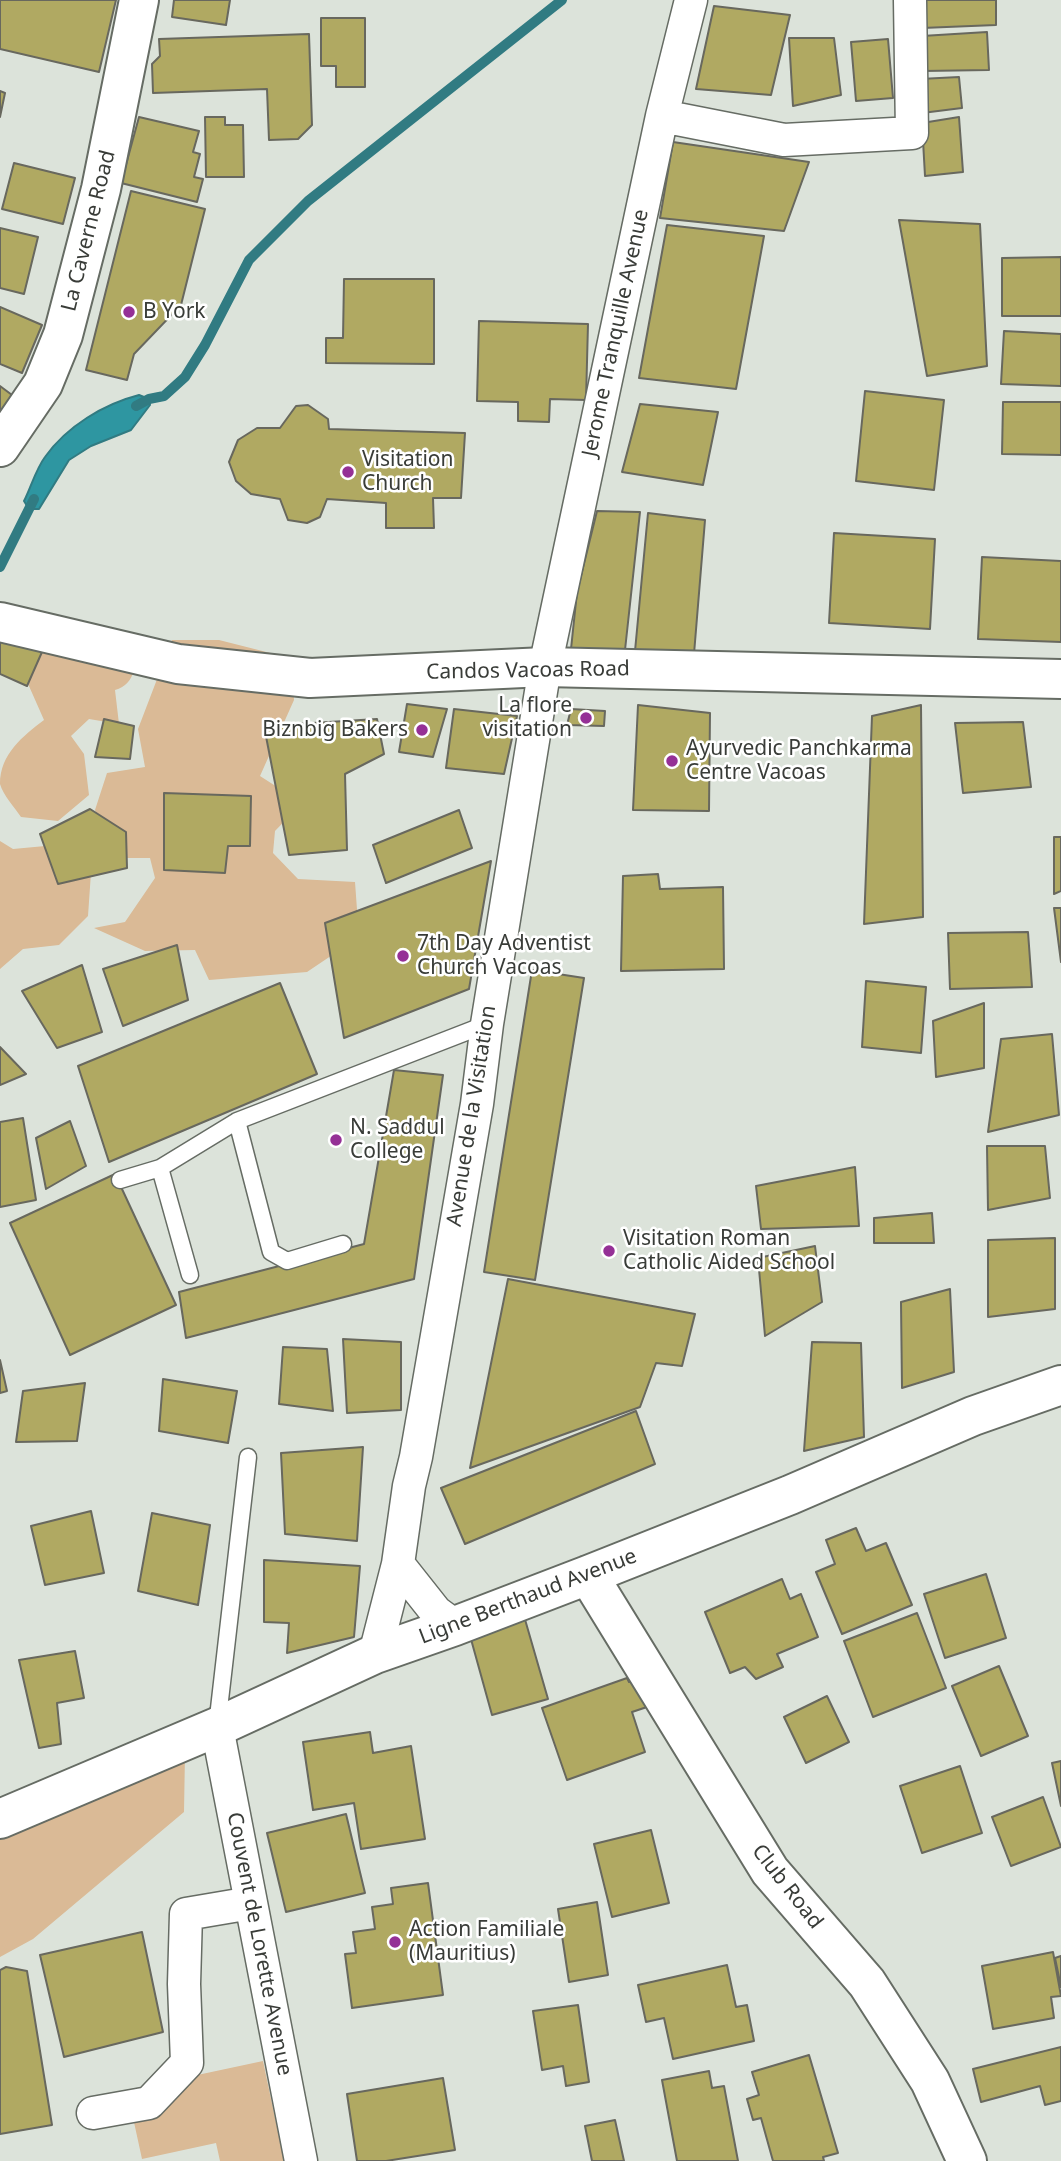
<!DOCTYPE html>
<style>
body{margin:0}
canvas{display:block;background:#dce3da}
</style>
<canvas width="1061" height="2161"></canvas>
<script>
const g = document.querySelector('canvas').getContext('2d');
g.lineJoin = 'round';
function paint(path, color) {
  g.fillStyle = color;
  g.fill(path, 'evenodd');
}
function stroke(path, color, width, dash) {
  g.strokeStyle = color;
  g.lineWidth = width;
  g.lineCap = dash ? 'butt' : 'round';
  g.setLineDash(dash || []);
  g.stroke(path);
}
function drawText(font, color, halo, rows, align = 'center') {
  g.font = font + ' "Noto Sans",sans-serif';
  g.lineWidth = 5;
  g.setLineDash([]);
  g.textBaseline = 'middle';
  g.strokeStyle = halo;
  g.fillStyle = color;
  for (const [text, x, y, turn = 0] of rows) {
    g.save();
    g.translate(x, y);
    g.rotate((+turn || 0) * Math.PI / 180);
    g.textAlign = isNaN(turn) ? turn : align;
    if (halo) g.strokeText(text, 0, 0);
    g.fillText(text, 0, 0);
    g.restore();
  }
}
paint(new Path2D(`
 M12 640 138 643C135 662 137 684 115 690L119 724 89 719 71 736 84 754 89 795 58 821 21 817C15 808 3 795 0 784 0 754 23 736 44 720L21 668Z
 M172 640H219L290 658 294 700 260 776 302 803 275 831 273 853 298 879 355 882 359 937 307 972 209 980 195 950 145 951 94 928 125 922 155 878 150 858H112L95 810 107 773 145 767 138 729Z
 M0 841 13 849 56 845 92 858 88 916 59 945 23 949 0 969Z
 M185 1753 184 1812 33 1939 0 1957V1835Z
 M263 2061 284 2161H220L216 2143 142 2159 127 2090Z`), '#daba96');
const water = new Path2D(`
 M139 395 149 399 150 405 131 430 91 446 69 460 39 509H29L24 501C31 487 36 469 45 457 67 426 104 404 139 395Z`);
paint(water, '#2e96a1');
stroke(water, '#317b82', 2);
stroke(new Path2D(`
 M136 406 149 399 164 396 185 377 205 345 249 260 308 201 562 0
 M0 567 34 499`), '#317b82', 10);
const building = new Path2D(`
 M0 0H116L99 72 0 49Z
 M174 0H230L226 25 172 17Z
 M921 0H996V25L922 28Z
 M714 6 790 15 771 95 696 89Z
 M321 18H365V87H336V66H321Z
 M987 32 989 70 923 71 922 36Z
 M309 34 312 125 298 139 269 140 267 89 153 93 152 64 160 56 159 39Z
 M789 38H834L841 95 793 106Z
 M888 39 893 98 856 101 851 42Z
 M959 77 962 108 922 113 920 79Z
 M0 91 5 93 0 117Z
 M139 117 199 131 193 152 200 154 194 177 203 179 197 202 121 183Z
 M205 117H225V125H243L244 177H206Z
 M959 117 963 172 925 176 922 123Z
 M673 142 809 162 784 231 660 218Z
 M14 163 75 178 63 224 2 209Z
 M131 191 205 209 181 305 134 354 127 380 86 370Z
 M899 220 980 224 987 366 927 376Z
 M667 225 764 236 736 389 639 378Z
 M0 228 38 237 24 294 0 288Z
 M1061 257V316H1002V258Z
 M344 279H434V364L326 363V338H343Z
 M0 307 42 325 22 373 0 364Z
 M479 321 588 324 586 400 550 399 549 422 518 421V402L477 401Z
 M1004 331 1061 334V386L1001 384Z
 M0 386 12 395 0 413Z
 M865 391 944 400 934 490 856 481Z
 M1003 402H1061V455L1002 454Z
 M640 404 718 412 703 485 622 472Z
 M308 405 328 419 329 429 465 433 461 498H433L434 528H386V503L327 499 320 517 307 523 288 520 280 499 251 494 236 481 229 462 238 440 257 428H280L296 406Z
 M597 511 640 512 625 650 571 649 577 592Z
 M648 513 705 520 694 654 635 651Z
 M834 533 935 539 930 629 829 623Z
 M982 557 1061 561V642L978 639Z
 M0 633 42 652 27 686 0 674Z
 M407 704 447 709 433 757 399 752Z
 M638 705 710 713 709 811 633 810Z
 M921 705 923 917 864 924 872 716Z
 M454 709 517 716 504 774 446 768Z
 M571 709 605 711 604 726 567 725Z
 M104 719 134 726 130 759 95 757Z
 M377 719 384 754 345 774 347 850 289 855 264 726Z
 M1023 722 1031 787 963 793 955 723Z
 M164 793 251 796 250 846H228L225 873 164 870Z
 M90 809 126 832 127 868 58 884 40 834Z
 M459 810 472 848 386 883 373 845Z
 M1054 837H1061V891L1054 894Z
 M491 861 469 989 344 1038 325 923Z
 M658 874 660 889 723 887 724 969 621 971 623 876Z
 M1054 908H1061V962Z
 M1028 932 1032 987 950 989 948 933Z
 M177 945 188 1000 123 1026 103 969Z
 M82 965 102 1032 57 1048 22 991Z
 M532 970 584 978 535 1280 484 1272Z
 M866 981 926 987 921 1053 862 1047Z
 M280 983 317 1074 109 1162 78 1066Z
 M984 1003V1068L936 1077 933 1021Z
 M1052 1034 1059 1115 988 1132 1001 1039Z
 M0 1047 26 1074 0 1085Z
 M394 1070 443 1075 414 1279 186 1338 179 1292 364 1244Z
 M23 1118 36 1200 0 1207V1122Z
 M70 1121 86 1166 46 1189 36 1138Z
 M987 1146H1045L1050 1198 988 1210Z
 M855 1167 859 1226 761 1229 756 1186Z
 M115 1174 176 1305 70 1355 10 1223Z
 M932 1213 934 1243H874V1218Z
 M1055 1238V1309L988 1317V1240Z
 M815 1246 822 1302 765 1336 758 1258Z
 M508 1279 695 1314 682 1366 656 1363 640 1407 470 1468Z
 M950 1289 954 1372 902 1388 901 1302Z
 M343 1339 401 1342V1410L347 1413Z
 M812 1342 861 1343 864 1437 804 1451Z
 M283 1347 327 1349 333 1411 279 1404Z
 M0 1360 7 1391 0 1393Z
 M163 1379 237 1391 228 1443 159 1431Z
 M85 1383 77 1441 16 1442 23 1391Z
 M636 1411 655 1464 465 1544 441 1488Z
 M363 1447 357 1541 285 1534 281 1453Z
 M91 1511 104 1573 45 1585 31 1526Z
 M152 1513 210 1525 198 1605 138 1591Z
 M856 1528 866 1551 886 1543 912 1605 842 1634 816 1572 835 1564 826 1540Z
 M264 1560 360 1566 354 1637 287 1653 289 1623 264 1622Z
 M986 1574 1006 1638 945 1658 924 1594Z
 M782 1579 790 1599 801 1594 818 1637 777 1654 783 1667 756 1679 745 1667 730 1673 705 1612Z
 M917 1613 946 1688 873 1717 844 1641Z
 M524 1616 548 1699 492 1715 469 1632Z
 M75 1651 84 1698 57 1703 61 1744 39 1748 19 1660Z
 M999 1666 1028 1736 981 1756 952 1686Z
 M643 1677 653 1705 632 1712 645 1752 567 1780 542 1708 627 1678 629 1682Z
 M827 1696 849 1742 806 1763 784 1717Z
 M370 1732 373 1753 411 1746 425 1839 361 1849 354 1803 313 1810 303 1742Z
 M1061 1761V1806L1052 1763Z
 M960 1766 982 1833 922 1853 900 1786Z
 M1043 1797 1061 1847 1011 1866 992 1817Z
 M346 1814 365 1893 286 1912 267 1833Z
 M651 1830 669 1903 612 1917 594 1844Z
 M428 1883 443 1995 352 2008 345 1954 356 1953 353 1932 375 1929 372 1907 393 1904 391 1888Z
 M597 1902 608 1975 569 1982 558 1909Z
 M142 1932 163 2032 64 2057 40 1955Z
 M1053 1952 1061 1996 1051 1997 1054 2018 993 2029 982 1966Z
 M1061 1956V1987L1055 1958Z
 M727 1965 736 2007 747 2005 754 2041 673 2059 664 2018 646 2022 638 1985Z
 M6 1967 27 1971 52 2125 0 2134V1970Z
 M578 2005 589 2082 566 2086 563 2066 542 2070 533 2011Z
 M1061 2047V2101L1045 2105 1040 2086 981 2102 973 2069Z
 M809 2055 838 2153 823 2157 824 2161H773L761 2118 753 2120 747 2099 759 2095 752 2072Z
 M709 2071 712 2088 724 2086 738 2161H677L662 2080Z
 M443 2078 455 2150 386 2161H357L347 2094Z
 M615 2120 624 2161H592L585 2126Z`);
paint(building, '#b0a962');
stroke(building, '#68685e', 2);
const lane = new Path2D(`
 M237 1121 271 1252 287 1261 343 1244
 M160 1168 190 1275
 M120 1180 160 1168 237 1121 487 1024
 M217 1726 248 1457`);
const street = new Path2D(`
 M662 116 784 140 912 133 910 0
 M398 1564 436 1612 455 1626
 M375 1654 398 1564 409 1486 416 1457 477 1104 487 1024 545 667 662 116 691 0
 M217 1727 301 2161
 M93 2113 149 2103 187 2063 184 1984 186 1914 251 1903`);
const secondary = new Path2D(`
 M0 447 43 384 63 335 101 189 139 0
 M0 622 178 664 310 678 545 667 1061 679
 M588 1575 770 1871 867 1983 930 2081 967 2161
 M0 1819 217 1727 375 1654 455 1626 588 1575 790 1495 973 1416 1061 1385`);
stroke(lane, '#666c64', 19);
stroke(street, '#666c64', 35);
stroke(secondary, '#666c64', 42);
stroke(lane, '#fff', 16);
stroke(street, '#fff', 32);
stroke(secondary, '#fff', 38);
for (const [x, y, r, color] of [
 [129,312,7,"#953096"],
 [348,472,7,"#953096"],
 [586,718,7,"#953096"],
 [422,730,7,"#953096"],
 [672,761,7,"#953096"],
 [403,956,7,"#953096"],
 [336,1140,7,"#953096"],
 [609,1251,7,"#953096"],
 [395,1942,7,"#953096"]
]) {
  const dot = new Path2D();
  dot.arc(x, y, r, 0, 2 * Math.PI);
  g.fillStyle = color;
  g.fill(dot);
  stroke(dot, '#fff', 2.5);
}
drawText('21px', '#393c38', '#fff', [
 ["La Caverne Road",89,231,-76],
 ["Jerome Tranquille Avenue",616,333,-78],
 ["Candos Vacoas Road",528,671,-1],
 ["Avenue de la Visitation",472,1116,-81],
 ["Ligne Berthaud Avenue",528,1597,-21],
 ["Club Road",787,1887,52],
 ["Couvent de Lorette Avenue",259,1944,79]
]);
drawText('21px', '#393c38', '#fff', [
 ["B York",143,312],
 ["Visitation",362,460],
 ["Church",362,484],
 ["La flore",572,706,"right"],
 ["visitation",572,730,"right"],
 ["Biznbig Bakers",408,730,"right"],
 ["Ayurvedic Panchkarma",686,749],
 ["Centre Vacoas",686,773],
 ["7th Day Adventist",417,944],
 ["Church Vacoas",417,968],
 ["N. Saddul",350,1128],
 ["College",350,1152],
 ["Visitation Roman",623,1239],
 ["Catholic Aided School",623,1263],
 ["Action Familiale",409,1930],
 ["(Mauritius)",409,1954]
], 'left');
</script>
